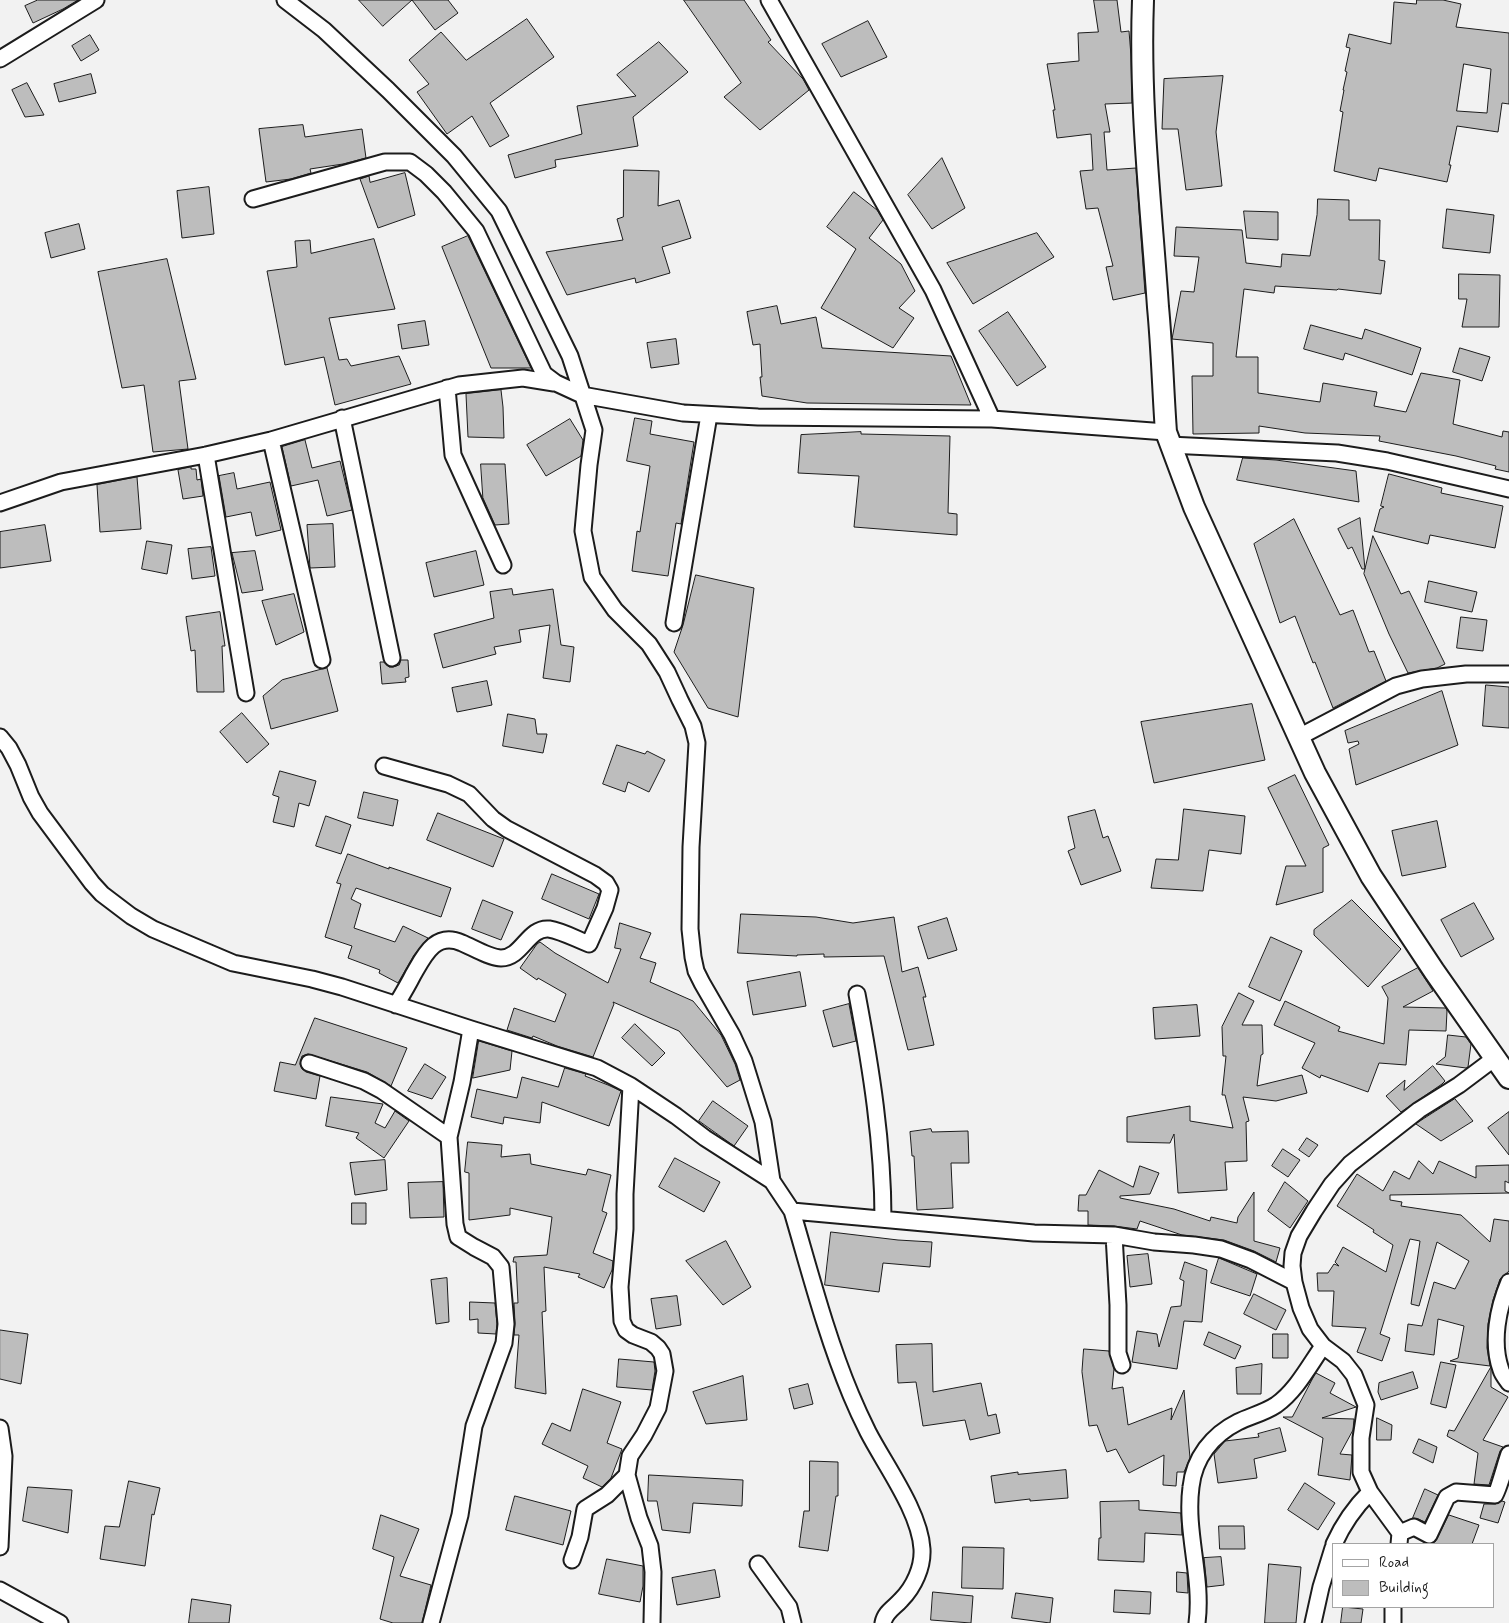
<!DOCTYPE html>
<style>
body{margin:0}
#map{position:relative;width:1509px;height:1623px;overflow:hidden;background:#f2f2f2;font-family:Mynerve,sans-serif}
canvas{display:block}
.legend{position:absolute;left:1332px;top:1543px;width:162px;height:65px;box-sizing:border-box;background:#fff;border:1px solid #a4a4a4;margin:0;padding:6px 9px;list-style:none;font-size:15px;color:#1c1c1c}
.legend li{display:flex;align-items:center;gap:10px;height:25px}
.legend b{width:25px;border:1px solid #a4a4a4}
</style>
<div id="map">
<canvas width="1509" height="1623"></canvas>
<ul class="legend">
<li><b style="height:6px;background:#fff"></b>Road</li>
<li><b style="height:14px;background:#bdbdbd"></b>Building</li>
</ul>
</div>
<script>
const g = document.querySelector('canvas').getContext('2d');
g.lineJoin = 'round';
function paint(path, color) {
  g.fillStyle = color;
  g.fill(path, 'evenodd');
}
function stroke(path, color, width, dash) {
  g.strokeStyle = color;
  g.lineWidth = width;
  g.lineCap = dash ? 'butt' : 'round';
  g.setLineDash(dash || []);
  g.stroke(path);
}
const building = new Path2D(`
 M38 0H78L63 9 33 23 25 6Z
 M359 0H448L458 13 435 30 412 0 383 26Z
 M684 0H744L771 40 768 42 803 79 809 90 760 130 724 97 741 83Z
 M1094 0H1117L1121 32 1129 31 1131 56 1132 103 1105 104 1110 132H1104L1107 170 1136 168 1145 293 1113 300 1106 267 1113 266 1098 208 1086 209 1080 171 1093 170 1091 134 1057 138 1053 110H1055L1047 64 1079 61 1078 33 1098 32Z
 M1417 0H1443L1461 4 1456 27 1509 33V104L1502 103 1498 132 1457 126 1449 165H1451L1447 182 1379 168 1376 181 1334 171 1343 112 1340 111 1344 90H1343L1347 72 1345 71 1350 48 1346 47 1349 34 1391 44 1394 2 1416 4ZM1464 64 1491 69 1487 113 1457 111Z
 M527 19 554 57 490 103 509 136 490 147 472 116 447 134 417 92 429 84 409 60 441 32 466 60Z
 M868 21 887 57 841 77 822 44Z
 M90 35 99 50 81 61 72 46Z
 M659 42 688 72 633 117 638 146 555 160 556 167 515 178 508 155 582 134 577 106 636 96 617 75Z
 M91 74 96 93 59 102 54 84Z
 M1223 76 1216 132 1222 186 1186 190 1178 129H1162L1164 79Z
 M27 83 36 100 44 115 25 117 12 90Z
 M303 125 305 137 362 129 366 158 343 164 310 169 311 173 291 179 266 182 259 129Z
 M942 158 965 208 932 229 908 195Z
 M624 170 659 171 658 206 679 200 691 238 662 247 670 273 636 283 635 278 567 295 546 252 623 240 617 219 623 217Z
 M405 173 415 215 378 228 360 179 369 176 370 182Z
 M209 187 214 234 182 238 177 191Z
 M854 192 877 210 883 220 869 238 901 264 915 291 899 308 914 318 893 348 821 308 856 249 827 227Z
 M1318 199 1349 200V220H1380L1379 260 1385 261 1381 294 1338 289 1337 290 1275 286 1274 293 1244 289 1236 357H1258V393L1320 402 1323 383 1377 392 1374 406 1406 412 1421 373 1460 380 1453 424 1502 437 1503 431 1509 432V472L1495 469 1496 466 1456 456 1379 441 1380 436 1305 433 1259 426V433L1193 434 1192 376H1213V343L1172 339 1181 291 1194 292 1199 257 1174 256 1176 227 1242 230 1246 263 1281 267 1282 254 1310 256 1317 215Z
 M1447 209 1494 215 1490 253 1443 248Z
 M1244 211 1278 212V240L1247 238Z
 M79 224 85 249 51 258 45 233Z
 M1037 233 1054 257 973 304 947 263Z
 M468 236 531 368H491L442 247Z
 M374 239 395 309 329 318 339 360 347 359 351 366 399 356 411 384 335 405 324 357 285 365 267 271 297 267 295 241 310 240 311 253Z
 M167 259 196 379 179 381 188 449 153 452 144 385 122 388 98 272Z
 M1459 274 1500 275 1499 327H1462L1467 299H1459Z
 M777 306 781 324 816 317 822 348 951 356 971 405 807 403 762 396 760 377H762L760 344 753 345 747 312Z
 M1008 312 1046 367 1017 386 979 331Z
 M425 321 429 345 402 349 398 325Z
 M1311 325 1362 339 1365 329 1421 348 1412 375 1345 353 1343 360 1304 349Z
 M676 339 679 364 651 368 647 343Z
 M1460 348 1490 357 1482 381 1453 372Z
 M501 390 503 407 504 438 468 437 466 394Z
 M635 418 652 421 650 434 694 442 681 524 676 523 668 576 632 571 637 531 640 532 650 466 627 461Z
 M570 419 583 440 581 456 546 476 527 445Z
 M861 432V434L950 436 948 513 957 514V535L854 527 859 476 798 473 801 435Z
 M305 440 312 468 340 461 352 510 327 516 318 480 291 486 282 447Z
 M1243 458 1276 460 1356 471 1359 502 1237 480Z
 M481 464H505L509 524 495 525 483 498Z
 M191 467V469H196L197 480 201 479 203 496 183 499 178 470Z
 M234 473 237 489 270 482 281 530 256 536 251 512 226 517 219 476Z
 M1389 474 1442 488 1441 493 1503 506 1495 548 1430 535 1428 544 1374 531 1380 509 1384 507 1381 506Z
 M137 477 141 529 100 532 97 485Z
 M1360 518 1365 569H1362L1352 547 1348 549 1338 529Z
 M1294 519 1340 615 1353 610 1369 652 1374 651 1386 681 1333 708 1315 662 1313 663 1295 616 1280 623 1254 544Z
 M333 524 335 567 310 568 307 525Z
 M45 525 51 561 0 568V532Z
 M1373 536 1401 594 1409 591 1445 664 1437 668 1408 673 1389 634 1364 574Z
 M147 541 172 545 167 574 142 569Z
 M211 547 215 576 192 579 188 549Z
 M255 551 263 590 242 593 232 553Z
 M476 551 484 585 434 597 426 563Z
 M696 575 754 588 738 717 708 708 674 652 683 625Z
 M1429 581 1477 592 1472 612 1425 602Z
 M512 589 513 595 553 589 561 645 574 647 570 682 543 678 550 625 519 630 521 642 494 647 496 654 443 668 434 634 494 618 490 592Z
 M294 594 304 632 276 645 262 601Z
 M220 612 225 646H222L224 692H197L195 650 191 651 186 617Z
 M1461 617 1487 620 1483 651 1457 648Z
 M401 660H408L409 677 405 678 406 682 382 684 380 662H384L389 667H393L399 665Z
 M327 668 338 711 271 729 263 696 282 680Z
 M487 681 492 705 457 712 452 688Z
 M1486 685 1509 687V728L1483 726Z
 M1442 691 1458 745 1356 785 1349 749 1359 744 1358 741 1348 743 1345 731Z
 M1252 704 1265 760 1154 783 1141 722Z
 M242 713 269 744 247 763 220 732Z
 M508 714 535 719 537 734H547L543 753 503 746Z
 M617 745 645 754 647 751 665 760 649 792 628 782 625 792 603 784Z
 M280 771 316 781 309 806 299 803 294 827 273 822 279 797 273 795Z
 M1295 775 1329 845 1323 848V892L1276 905 1286 866H1306L1268 788Z
 M364 792 398 800 393 826 358 818Z
 M1184 809 1245 816 1241 854 1209 850 1203 891 1151 888 1156 859 1178 860Z
 M1095 810 1103 838 1108 836 1121 871 1081 885 1068 851 1075 848 1068 817Z
 M438 813 504 839 493 867 427 840Z
 M326 816 351 825 341 854 316 846Z
 M1437 821 1446 867 1402 876 1392 831Z
 M348 854 389 869V867L451 888 441 917 356 888 351 899 361 904 354 928 395 942 403 926 428 938 414 955 398 983 379 973 380 970 348 958 352 946 325 937 341 884 337 883Z
 M552 874 599 894 589 919 542 899Z
 M483 900 513 912 501 940 472 929Z
 M1352 900 1401 949 1368 987 1314 935V930Z
 M1474 903 1494 939 1461 957 1441 920Z
 M741 914 816 917 853 923 894 917 902 972 918 967 926 997H923L934 1045 908 1050 884 956 824 957V954L797 955V956L738 953Z
 M947 918 957 950 928 959 918 927Z
 M620 923 651 933 640 958 656 963 650 982 693 1001 721 1035 735 1064 740 1080 727 1087 679 1031 613 1002 614 1004 593 1057 557 1046 533 1036 532 1038 507 1030 514 1008 555 1022 566 994 538 978 537 980 520 968 537 944 540 942 555 953 608 983 621 949 615 948Z
 M1271 937 1302 951 1280 1001 1249 987Z
 M1418 968 1433 991 1403 1007 1446 1008 1447 1011 1446 1031 1409 1030 1406 1065 1379 1063 1368 1092 1321 1075 1320 1078 1302 1068 1315 1043 1274 1025 1285 1001 1340 1027 1338 1031 1384 1044 1388 998 1382 987Z
 M800 972 806 1006 753 1015 747 982Z
 M1239 993 1254 1001 1242 1025H1262L1263 1054 1261 1055 1257 1086 1302 1075 1307 1093 1276 1101 1243 1097 1249 1121 1246 1122 1247 1161 1225 1162 1227 1190 1178 1193 1174 1134 1170 1143 1127 1142V1117L1190 1106V1121L1233 1128 1225 1095H1222L1226 1056H1223L1222 1027Z
 M849 1004 856 1041 833 1047 823 1011Z
 M1197 1005 1200 1036 1155 1039 1153 1008Z
 M315 1018 407 1048 391 1086 367 1072 308 1054 302 1056 300 1064 302 1069 306 1072 320 1076 316 1099 274 1091 280 1062 295 1065Z
 M635 1024 665 1053 652 1066 622 1038Z
 M1448 1035 1466 1037 1471 1044 1468 1067 1466 1068 1436 1064 1445 1057Z
 M479 1041 512 1051 510 1070 473 1078Z
 M425 1064 446 1077 432 1099 408 1091Z
 M1433 1066 1445 1081 1442 1084 1401 1112 1386 1096 1405 1080 1404 1090Z
 M565 1068 586 1074 585 1076 608 1085 621 1091 609 1126 542 1102 540 1123 504 1117 503 1124 471 1117 477 1089 517 1098 522 1077 558 1087Z
 M331 1097 383 1104 375 1123 385 1128 395 1111 409 1121 384 1158 356 1138 359 1133 326 1126Z
 M1455 1099 1473 1121 1441 1141 1416 1124Z
 M713 1101 748 1126 734 1146 699 1121Z
 M1509 1112V1155L1488 1128Z
 M931 1129 932 1132 968 1131 969 1163H951L953 1208 917 1210 914 1156H912L910 1132Z
 M1307 1138 1318 1145 1309 1157 1299 1150Z
 M468 1142 502 1145 501 1157 530 1154 531 1164 586 1175 588 1169 611 1175 602 1211 607 1213 593 1253 613 1261 612 1270 604 1288 578 1277 580 1274 544 1267 546 1311 542 1312 546 1394 515 1388 519 1335H514L515 1323 514 1303H518L516 1262H513L514 1257 547 1255 552 1217 510 1208V1215L469 1220V1173L465 1172Z
 M1283 1149 1300 1160 1288 1177 1272 1166Z
 M675 1158 720 1182 704 1212 659 1187Z
 M385 1160 387 1190 355 1195 350 1163Z
 M1419 1161 1433 1174 1439 1161 1476 1178V1166L1509 1165V1183L1505 1181V1191L1509 1193 1390 1195V1200L1402 1202 1401 1206 1461 1215 1490 1242 1494 1219 1509 1221V1271L1500 1279 1493 1300 1488 1324 1487 1348 1490 1366 1450 1361 1458 1358 1464 1326 1438 1319 1434 1355 1405 1351 1408 1324 1422 1326 1434 1282 1455 1289 1469 1261 1437 1242 1419 1306 1411 1304 1420 1241 1410 1239 1380 1334 1390 1338 1382 1361 1357 1352 1366 1328 1332 1326 1334 1291H1318L1317 1273H1328L1334 1264 1339 1266 1335 1262 1343 1247 1386 1272 1393 1245 1373 1232 1374 1230 1337 1206 1357 1174 1383 1191 1394 1171 1409 1179Z
 M1140 1166 1159 1173 1150 1194 1120 1196V1198L1174 1209 1210 1221 1211 1217 1237 1223 1238 1217 1254 1192V1241L1280 1248 1276 1262 1254 1251 1224 1240 1182 1235 1140 1221 1137 1229 1114 1226 1088 1225V1211H1078L1079 1195H1086L1099 1170 1133 1187Z
 M443 1182 444 1217 410 1218 408 1183Z
 M1285 1182 1308 1201 1290 1228 1268 1211Z
 M352 1203H366V1224H352Z
 M831 1232 898 1240 932 1242 930 1267 883 1263 879 1292 825 1285Z
 M726 1241 751 1287 723 1305 686 1261Z
 M1148 1254 1152 1284 1130 1287 1127 1256Z
 M1219 1258 1257 1274 1250 1296 1211 1283Z
 M1185 1262 1207 1270 1202 1322 1184 1321 1177 1369 1132 1362 1137 1331 1157 1334 1159 1347 1171 1307 1181 1306 1184 1281 1180 1279Z
 M447 1278 449 1322 436 1324 431 1280Z
 M1254 1294 1286 1310 1276 1330 1244 1314Z
 M677 1296 681 1325 656 1329 651 1299Z
 M470 1302 495 1303 497 1324 496 1334 478 1333V1319L470 1320Z
 M0 1330 28 1334 21 1384 0 1379Z
 M1209 1332 1241 1346 1235 1359 1204 1345Z
 M1273 1334H1288V1358H1273Z
 M932 1344 933 1392 981 1383 988 1416 996 1414 1000 1433 970 1440 965 1420 923 1426 916 1382 898 1383 896 1345Z
 M1084 1349 1109 1351 1114 1369 1112 1389 1123 1387 1128 1425 1172 1408 1171 1420 1184 1390 1190 1458 1184 1472H1177L1176 1486 1163 1485 1164 1455 1129 1473 1116 1449 1107 1452 1097 1425 1089 1426 1082 1372Z
 M619 1359 654 1362 655 1371 652 1390 617 1387Z
 M1441 1362 1456 1365 1446 1408 1431 1404Z
 M1262 1364 1261 1394H1237L1236 1368Z
 M1491 1367V1387L1508 1397 1483 1440 1503 1447 1500 1451 1489 1485 1474 1484 1478 1453 1447 1436 1449 1430 1454 1431Z
 M1413 1372 1418 1388 1381 1400 1378 1392 1379 1383Z
 M1316 1373 1335 1383 1330 1393 1356 1407 1322 1418 1354 1419 1353 1430 1340 1454 1352 1455 1350 1480 1318 1475 1323 1438 1283 1417H1292Z
 M743 1376 747 1420 706 1424 693 1392Z
 M808 1384 813 1404 794 1409 789 1389Z
 M583 1389 621 1402 607 1443 622 1449 611 1478 602 1487 583 1478 588 1466 542 1444 552 1423 570 1431Z
 M1377 1418 1392 1425 1391 1440H1377Z
 M1280 1428 1286 1451 1254 1459 1257 1478 1218 1483 1214 1454 1225 1441 1259 1437 1258 1434Z
 M1419 1439 1437 1447 1433 1463 1413 1453Z
 M810 1461 838 1462V1496H836L828 1551 799 1547 804 1511H809Z
 M1066 1470 1068 1498 1030 1501V1499L995 1503 991 1476 1018 1472V1474Z
 M649 1475 743 1480 742 1506 693 1503 690 1533 662 1530 657 1501H648Z
 M129 1481 160 1488 154 1515 152 1514 145 1566 100 1559 105 1526 119 1527Z
 M1305 1483 1335 1503 1318 1530 1288 1510Z
 M28 1487 72 1490 68 1533 23 1521Z
 M1425 1489 1438 1495 1425 1522 1418 1519 1413 1518Z
 M515 1496 571 1511 563 1545 506 1530Z
 M1139 1501V1510L1181 1513 1182 1535 1145 1533 1144 1562 1098 1560 1099 1538H1101L1100 1502Z
 M1502 1501 1505 1502 1498 1523 1480 1518 1484 1504H1495Z
 M381 1515 419 1529 400 1576 431 1585 422 1623H393L380 1619 394 1557 373 1549Z
 M1449 1515 1479 1525 1472 1544H1430L1435 1542 1437 1539Z
 M1219 1526H1244L1245 1549H1220Z
 M963 1547 1004 1548 1003 1589 962 1588Z
 M1221 1557 1224 1585 1207 1587 1204 1558Z
 M607 1559 643 1566V1586L640 1602 599 1594Z
 M1269 1564 1301 1567 1296 1623H1265Z
 M715 1570 720 1597 677 1605 672 1578Z
 M1177 1572 1187 1573 1188 1593 1177 1592Z
 M1115 1590 1151 1592 1150 1614 1114 1612Z
 M933 1592 973 1596 971 1623 931 1620Z
 M1016 1593 1053 1598 1050 1623 1012 1618Z
 M192 1599 231 1605 229 1623H189Z
 M1343 1607 1363 1609 1361 1623H1341Z`);
paint(building, '#bdbdbd');
stroke(building, '#1c1c1c', 1);
const street = new Path2D(`
 M769 0 933 290 992 419
 M0 59 96 0
 M253 199 385 162H410L426 174 444 192 476 231 544 374 556 383 582 395 683 413 758 417 992 419 1166 432
 M447 388 453 455 503 565
 M342 418 392 658
 M271 440 322 660
 M1169 445 1337 453 1387 461 1509 489
 M206 455 246 693
 M0 503 61 482 206 455 271 440 459 385 523 378 554 383
 M674 623 709 415
 M0 737 9 748 18 765 31 797 40 813 92 883 102 894 131 916 153 929 233 963 312 979 342 987 471 1029 597 1068 631 1086 676 1116 705 1138 772 1181 763 1122 744 1061 732 1035 702 983 696 971 693 957 690 929 691 847 697 743 693 726 680 700 667 672 649 644 615 610 592 577 583 531 589 465 594 430 570 356 499 211 454 156 388 90 324 30 285 0
 M1299 737 1396 686 1422 679 1466 674H1509
 M384 766 448 784 469 794 493 819 507 829 595 875 606 883 610 890 605 908 589 944C576 939 562 931 549 929 528 927 522 958 501 958 490 958 472 947 462 943 435 931 424 956 413 975 408 985 402 995 396 1005
 M857 994C871 1068 883 1143 883 1219
 M309 1063 364 1081 381 1090 449 1137
 M772 1181 792 1211 1034 1233 1114 1235 1154 1242 1194 1245 1221 1249 1251 1260 1294 1282
 M792 1211C810 1272 826 1335 851 1395 856 1407 862 1420 868 1432 885 1465 920 1512 922 1549 923 1567 914 1587 901 1600 894 1608 885 1612 883 1623
 M1114 1235 1118 1305V1353L1122 1365
 M1509 1282C1498 1308 1491 1342 1501 1370 1502 1374 1506 1379 1509 1383
 M0 1428 4 1456 0 1547
 M627 1475 639 1518 650 1546 653 1572 652 1623
 M1400 1533 1414 1527 1429 1535 1447 1497 1456 1492 1495 1495C1498 1492 1506 1462 1509 1454
 M1334 1544C1343 1524 1355 1507 1370 1492
 M1399 1544 1400 1533 1370 1492 1361 1472V1438L1366 1405 1354 1375 1343 1361 1323 1346 1310 1329 1301 1308 1294 1282 1292 1266 1293 1253 1299 1236 1314 1211 1332 1184 1350 1164 1419 1110 1459 1085 1495 1058
 M572 1560 580 1537 585 1509 607 1495 627 1475 630 1456 644 1435 658 1408 665 1371 662 1354 658 1348 651 1342 633 1335 626 1330 622 1321 620 1287 625 1229V1194L631 1086
 M758 1564 789 1607 793 1623
 M0 1590 60 1623
 M431 1623 460 1515 474 1426 504 1343 506 1324 501 1267 493 1257 474 1247 458 1237 455 1224 449 1137 462 1082 471 1029
 M1197 1623C1203 1577 1185 1532 1191 1487 1194 1458 1212 1435 1238 1422 1250 1416 1264 1413 1276 1405 1296 1391 1309 1366 1323 1346
 M1313 1623 1321 1587 1333 1548
 M1393 1623V1607`);
const secondary = new Path2D(`
 M1143 0C1139 103 1151 205 1158 307 1162 349 1163 391 1166 432L1194 507 1315 773 1371 876 1434 971 1509 1078`);
stroke(street, '#1c1c1c', 19);
stroke(secondary, '#1c1c1c', 24);
stroke(street, '#fff', 15);
stroke(secondary, '#fff', 20);
</script>
